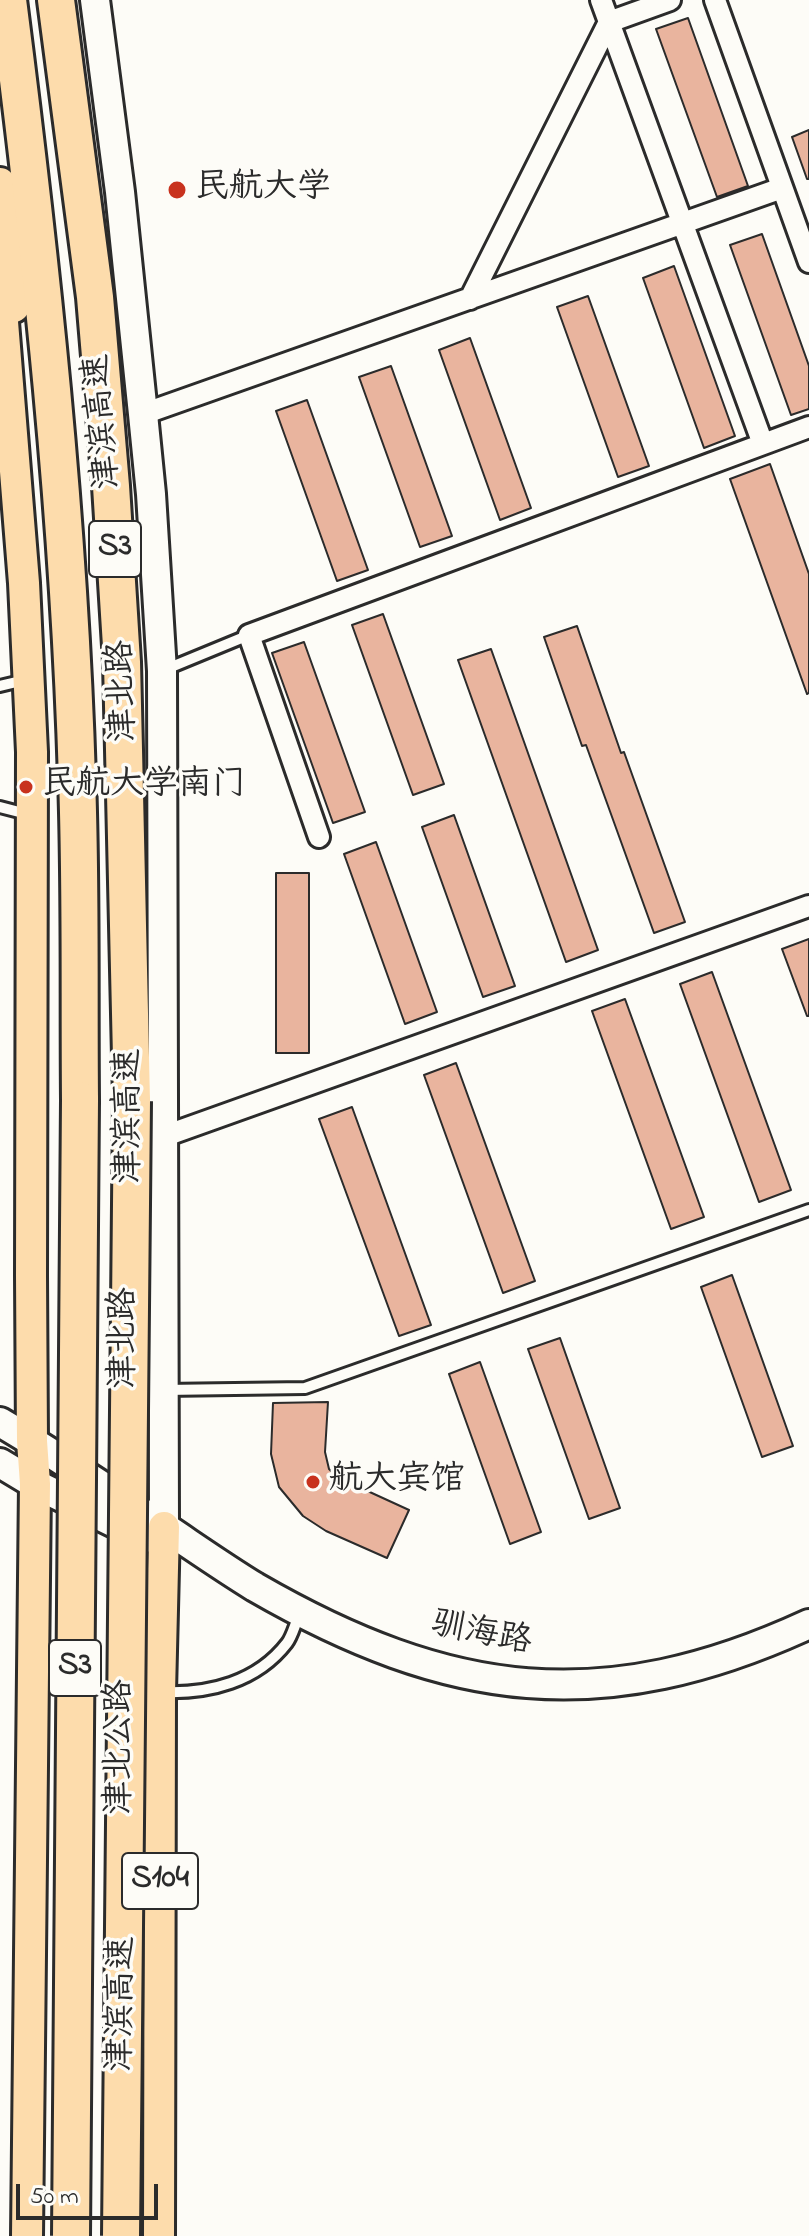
<!DOCTYPE html>
<meta charset="utf-8">
<style>
body{margin:0}
#map{position:relative;width:809px;height:2236px;overflow:hidden;background:#fdfcf7;font-family:"Indie Flower",sans-serif}
canvas{display:block}
.scale{position:absolute;left:16px;top:2184px;width:142px;height:36px;box-sizing:border-box;border:4px solid #2b2b2b;border-top:0;padding-left:10px;font-size:24px;line-height:28px;white-space:nowrap;color:#2b2b2b;-webkit-text-stroke:6px #fdfcf7;paint-order:stroke}
</style>
<div id="map">
<canvas width="809" height="2236"></canvas>
<div class="scale">50 m</div>
</div>
<script>
const g = document.querySelector('canvas').getContext('2d');
g.lineJoin = 'round';
function paint(path, color) {
  g.fillStyle = color;
  g.fill(path, 'evenodd');
}
function stroke(path, color, width, dash) {
  g.strokeStyle = color;
  g.lineWidth = width;
  g.lineCap = dash ? 'butt' : 'round';
  g.setLineDash(dash || []);
  g.stroke(path);
}
function drawText(font, color, halo, rows, align = 'center') {
  g.font = font + ' "Indie Flower","LXGW WenKai TC",sans-serif';
  g.lineWidth = 7;
  g.setLineDash([]);
  g.textBaseline = 'middle';
  g.strokeStyle = halo;
  g.fillStyle = color;
  for (const [text, x, y, turn = 0] of rows) {
    g.save();
    g.translate(x, y);
    g.rotate((+turn || 0) * Math.PI / 180);
    g.textAlign = isNaN(turn) ? turn : align;
    if (halo) g.strokeText(text, 0, 0);
    g.fillText(text, 0, 0);
    g.restore();
  }
}
const building = new Path2D(`
 M688 18 748 186 717 197 656 29Z
 M809 130V179H807L792 137Z
 M762 234 809 366V409L791 415 730 245Z
 M674 266 735 436 704 448 643 278Z
 M588 296 649 466 618 477 557 307Z
 M470 338 531 508 500 520 439 350Z
 M391 366 452 536 420 547 359 377Z
 M307 400 368 570 337 581 276 411Z
 M770 464 809 574V693L807 694 730 479Z
 M383 614 444 784 413 795 352 625Z
 M577 626 621 753 624 752 685 922 654 933 586 745 582 746 544 637Z
 M304 642 365 812 333 823 272 653Z
 M491 649 598 950 566 962 458 660Z
 M454 815 515 986 483 997 422 827Z
 M376 842 437 1012 405 1024 344 854Z
 M276 873H309V1053H276Z
 M809 939V1016H807L782 949Z
 M712 972 791 1190 759 1202 680 984Z
 M625 999 704 1217 671 1229 592 1011Z
 M456 1063 535 1281 503 1293 424 1075Z
 M352 1107 431 1325 399 1336 319 1119Z
 M732 1275 793 1446 762 1457 701 1287Z
 M560 1338 620 1508 589 1519 528 1349Z
 M480 1362 541 1532 510 1544 449 1374Z
 M328 1402 325 1452 329 1469 337 1477 409 1510 387 1558 326 1531 303 1516 279 1487 271 1454 273 1403Z`);
paint(building, '#e9b49e');
stroke(building, '#2b2b2b', 2);
const lane = new Path2D(`
 M164 670 249 635
 M0 686 25 680
 M0 807 27 814
 M164 1390 305 1388 809 1210
 M162 1692C209 1694 257 1682 287 1643 293 1635 295 1623 300 1614`);
const street = new Path2D(`
 M601 0 763 444
 M715 0 809 262
 M470 299 609 22 670 0
 M143 414 782 188
 M319 837 249 635 809 427
 M162 1137 809 906`);
const secondary = new Path2D(`
 M95 0 120 192 143 414 151 494 162 671 164 1527
 M0 1422C56 1455 110 1491 164 1527 194 1547 224 1568 255 1587 449 1699 603 1719 809 1624
 M0 1463 35 1484 145 1538`);
const primary = new Path2D(`
 M0 183 14 307
 M0 285 24 583 32 752 31 1275 32 1441 35 1484 27 2236
 M159 2236 160 1692 164 1527`);
const highway = new Path2D(`
 M8 0C41 258 69 518 77 779 81 886 79 993 80 1100
 M56 0 95 297 111 486 122 662 132 1101`);
stroke(lane, '#2b2b2b', 16);
stroke(street, '#2b2b2b', 26);
stroke(secondary, '#2b2b2b', 34);
stroke(primary, '#2b2b2b', 36);
stroke(highway, '#2b2b2b', 42);
stroke(lane, '#fdfcf7', 10);
stroke(street, '#fdfcf7', 20);
stroke(secondary, '#fdfcf7', 28);
stroke(primary, '#fddcac', 30);
stroke(highway, '#fddcac', 36);
const highwayBridge = new Path2D(`
 M71 2236 80 1100
 M121 2236 132 1101`);
stroke(highwayBridge, '#2b2b2b', 42, []);
stroke(highwayBridge, '#fddcac', 36);
for (const [x, y, r, color] of [
 [177,190,10,"#c8321e"],
 [26,787,8,"#c8321e"],
 [313,1482,8,"#c8321e"]
]) {
  const dot = new Path2D();
  dot.arc(x, y, r, 0, 2 * Math.PI);
  g.fillStyle = color;
  g.fill(dot);
  stroke(dot, '#fdfcf7', 3);
}
for (const [x, y, w] of [
 [115,549,52],
 [75,1668,52],
 [160,1881,76]
]) {
  const box = new Path2D();
  box.roundRect(x - w / 2, y - 28, w, 56, 6);
  g.fillStyle = '#fdfcf7';
  g.fill(box);
  stroke(box, '#2b2b2b', 2);
}
drawText('bold 32px', '#2b2b2b', null, [
 ["S3",115,549],
 ["S3",75,1668],
 ["S104",160,1881]
]);
drawText('34px', '#2b2b2b', '#fdfcf7', [
 ["民航大学",195,190],
 ["民航大学南门",42,787],
 ["航大宾馆",329,1482]
], 'left');
drawText('34px', '#2b2b2b', '#fdfcf7', [
 ["津滨高速",105,421,-95],
 ["津北路",125,691,-92],
 ["津滨高速",131,1116,-90],
 ["津北路",126,1338,-90],
 ["驯海路",481,1636,11],
 ["津北公路",122,1747,-90],
 ["津滨高速",124,2004,-89]
]);
</script>
